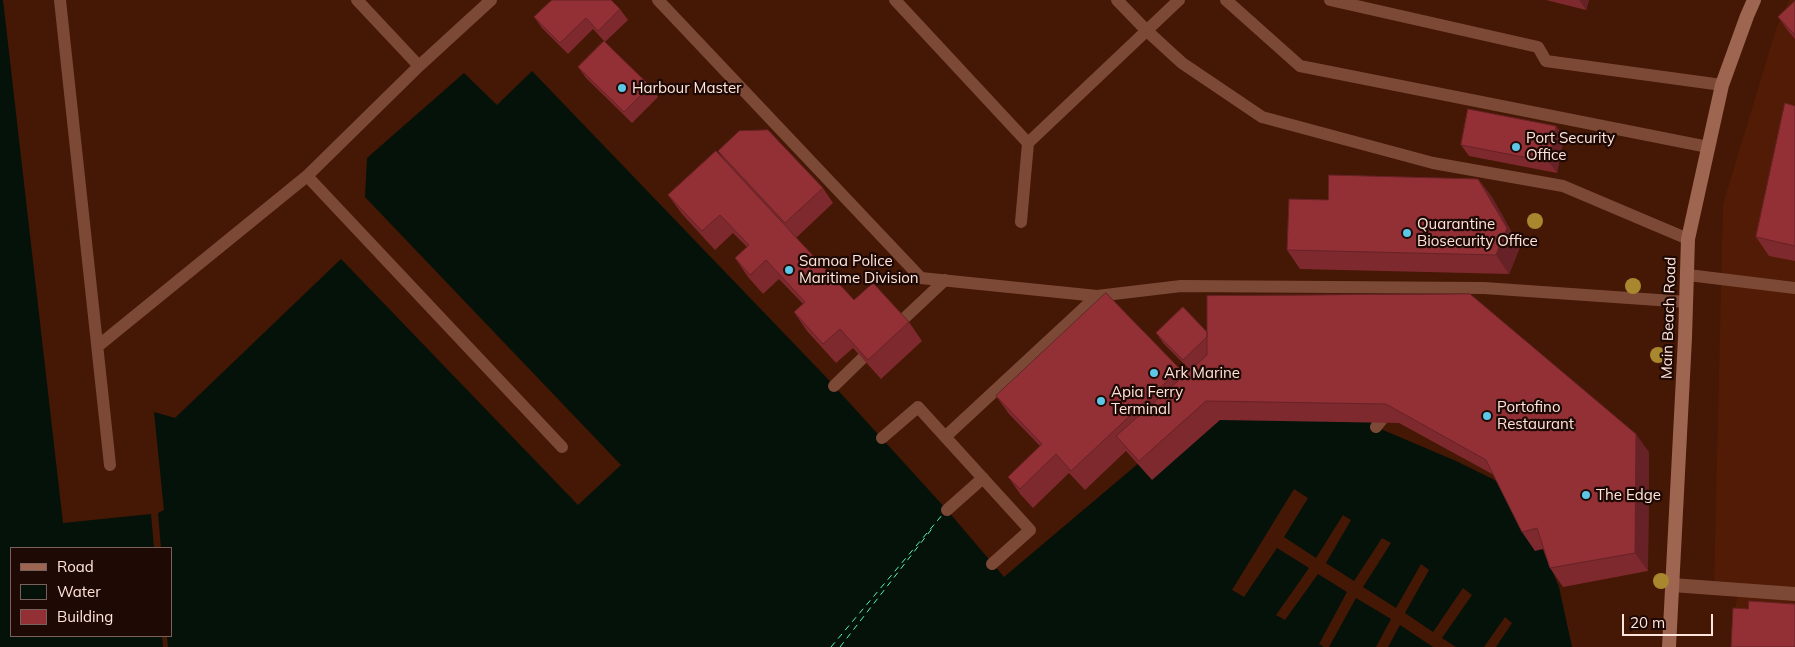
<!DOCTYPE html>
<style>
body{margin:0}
#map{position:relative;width:1795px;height:647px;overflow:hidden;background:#451705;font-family:Mulish,sans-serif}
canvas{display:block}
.legend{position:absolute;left:10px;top:547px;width:162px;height:90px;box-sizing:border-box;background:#1e0904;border:1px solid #78615a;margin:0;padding:6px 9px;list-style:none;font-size:15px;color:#ffe5dc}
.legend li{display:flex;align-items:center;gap:10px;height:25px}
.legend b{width:25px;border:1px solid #78615a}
.scale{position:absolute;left:1622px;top:614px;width:91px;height:22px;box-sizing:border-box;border:2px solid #ffe5dc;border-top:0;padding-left:6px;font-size:15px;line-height:18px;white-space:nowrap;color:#ffe5dc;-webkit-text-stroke:4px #1e0904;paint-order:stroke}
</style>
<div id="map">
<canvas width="1795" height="647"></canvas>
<ul class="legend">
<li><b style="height:6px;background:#9e6550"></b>Road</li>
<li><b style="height:14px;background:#04120a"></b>Water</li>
<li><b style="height:14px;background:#923036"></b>Building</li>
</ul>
<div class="scale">20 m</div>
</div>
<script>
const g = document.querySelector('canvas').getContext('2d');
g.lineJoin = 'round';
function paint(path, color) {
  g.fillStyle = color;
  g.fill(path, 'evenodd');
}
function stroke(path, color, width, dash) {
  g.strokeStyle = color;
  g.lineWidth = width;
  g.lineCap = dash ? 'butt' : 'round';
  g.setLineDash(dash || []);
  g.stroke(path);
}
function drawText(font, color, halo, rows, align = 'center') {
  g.font = font + ' Mulish,sans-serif';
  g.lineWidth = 4.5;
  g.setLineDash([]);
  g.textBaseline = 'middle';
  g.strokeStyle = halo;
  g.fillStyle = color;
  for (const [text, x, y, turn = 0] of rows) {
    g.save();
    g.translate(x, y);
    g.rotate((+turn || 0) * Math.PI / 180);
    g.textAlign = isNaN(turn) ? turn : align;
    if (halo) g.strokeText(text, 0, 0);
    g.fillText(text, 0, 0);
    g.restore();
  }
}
paint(new Path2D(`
 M1789 0H1795V647L1735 616 1738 583 1714 581 1723 204 1776 29Z`), '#511b05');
paint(new Path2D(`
 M0 0H3L63 523 151 514 154 548H11V636H162L163 647H0Z
 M532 71 825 376 947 510 1004 577 1159 446 1218 390 1344 398 1376 427 1456 461 1519 492 1559 587 1572 647H168L167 636H171V548H161L158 513 164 510 154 412 175 418 341 259 578 505 621 465 365 197 367 158 464 73 497 105Z`), '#04120a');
paint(new Path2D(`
 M1294 489 1308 498 1284 537 1316 558 1343 515 1351 520 1326 563 1354 581 1382 538 1391 543 1363 587 1396 608 1421 564 1429 570 1405 613 1433 632 1463 588 1472 595 1442 638 1456 647H1433L1400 625 1388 647H1376L1391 619 1356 598 1329 647H1324L1319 644 1347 592 1318 574 1285 620 1276 615 1309 568 1277 548 1244 597 1232 590Z
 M1505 617 1512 623 1496 647H1484Z`), '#451705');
stroke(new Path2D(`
 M831 647 943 514
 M840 647 934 526`), '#59f2ae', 1, [6, 5]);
stroke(new Path2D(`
 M60 0 110 465
 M357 0 419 66
 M658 0 921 278 1097 296
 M895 0 1028 143
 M1117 0 1146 30 1182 63 1262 117 1433 163 1563 186 1688 239
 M1226 0 1300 66 1708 147
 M1330 0 1538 47 1546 61 1722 85
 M307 176 562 447
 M1021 222 1028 143 1179 0
 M1688 275 1795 288
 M894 328 945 280
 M98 346 307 176 419 66 491 0
 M834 386 874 347
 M1376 427 1390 409
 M945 437 1097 296 1181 286 1484 288 1687 302
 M882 438 918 407 1030 530 992 564
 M947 510 983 478`), '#7c4936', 12);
stroke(new Path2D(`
 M1672 585 1795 594`), '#7c4936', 14);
stroke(new Path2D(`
 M1669 647 1685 338 1688 239 1722 85 1747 16 1754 0`), '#9e6550', 14);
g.fillStyle = '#a8872f';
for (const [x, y] of [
 [1535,221],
 [1633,286],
 [1658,355],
 [1661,581]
]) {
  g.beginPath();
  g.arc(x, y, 8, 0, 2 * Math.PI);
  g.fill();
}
paint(new Path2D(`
 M1546 0H1589L1586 10Z
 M1795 1V39L1789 32 1778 17Z
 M620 9 628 20 605 42 593 29 568 54 542 28 534 17Z
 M578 67 650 86 658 97 632 123 586 78Z
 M1795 106V261L1769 256 1756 237Z
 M1556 126 1564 137 1557 173 1469 156 1461 145Z
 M718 151 823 188 833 203 796 238 854 300 909 322 922 341 881 379 853 348 836 363 807 331 794 312 803 304 779 279 763 294 748 277 735 258 747 247 733 233 715 250 682 214 668 195 727 164Z
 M1478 179 1492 197 1520 247 1509 274 1300 269 1287 250 1328 200Z
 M1207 332 1649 452 1648 571 1563 587 1550 568 1543 549 1535 551 1522 532 1494 475 1399 423 1220 420 1152 480 1126 451 1085 490 1069 473 1033 508 1021 495 1008 477 1040 446 1009 414 996 396 1180 369 1184 376 1190 370 1164 344 1156 333Z`), '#7e292e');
paint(new Path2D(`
 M1579 0H1589L1586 10Z
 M1556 126 1564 137 1557 173 1549 162Z
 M1478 179 1492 197 1520 247 1509 274 1496 255Z
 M1636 434 1649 452 1648 571 1635 553Z`), '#662226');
const building = new Path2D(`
 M552 0H611L620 9 598 31 586 18 560 43 534 17Z
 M1795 1V35L1778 17Z
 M604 41 650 86 624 112 578 67Z
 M1785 103 1795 106V246L1756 237Z
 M1468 109 1556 126 1549 162 1461 145Z
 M768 130 823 188 785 223 718 151 739 131Z
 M716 151 854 300 873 283 909 322 868 360 840 329 823 344 794 312 805 302 766 260 750 275 735 258 749 245 720 215 702 231 668 195Z
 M1329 175 1478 179 1507 228 1496 255 1287 250 1289 199 1328 200Z
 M1106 293 1180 369 1071 471 1056 454 1020 489 1008 477 1042 444 996 396Z
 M1470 294 1636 434 1635 553 1550 568 1537 528 1522 532 1486 460 1386 404 1206 401 1139 461 1116 436 1207 355V296Z
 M1183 307 1207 332V337L1183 360 1156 333Z
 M1749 601 1795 604V647H1731L1733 608 1748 609Z`);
paint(building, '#923036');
stroke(building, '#662226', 1);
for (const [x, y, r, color] of [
 [622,88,5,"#5cc7e7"],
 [1516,147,5,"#5cc7e7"],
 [1407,233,5,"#5cc7e7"],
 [789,270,5,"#5cc7e7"],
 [1154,373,5,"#5cc7e7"],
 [1101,401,5,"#5cc7e7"],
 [1487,416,5,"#5cc7e7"],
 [1586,495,5,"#5cc7e7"]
]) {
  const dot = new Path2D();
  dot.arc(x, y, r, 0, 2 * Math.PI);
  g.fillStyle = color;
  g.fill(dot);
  stroke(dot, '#1e0904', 2);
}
drawText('15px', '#ffe5dc', '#1e0904', [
 ["Harbour Master",632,88],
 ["Port Security",1526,138],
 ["Office",1526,155],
 ["Quarantine",1417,224],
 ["Biosecurity Office",1417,241],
 ["Samoa Police",799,261],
 ["Maritime Division",799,278],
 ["Ark Marine",1164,373],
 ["Apia Ferry",1111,392],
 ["Terminal",1111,409],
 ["Portofino",1497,407],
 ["Restaurant",1497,424],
 ["The Edge",1596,495]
], 'left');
drawText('15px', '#ffe5dc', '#1e0904', [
 ["Main Beach Road",1669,318,-88]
]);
</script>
